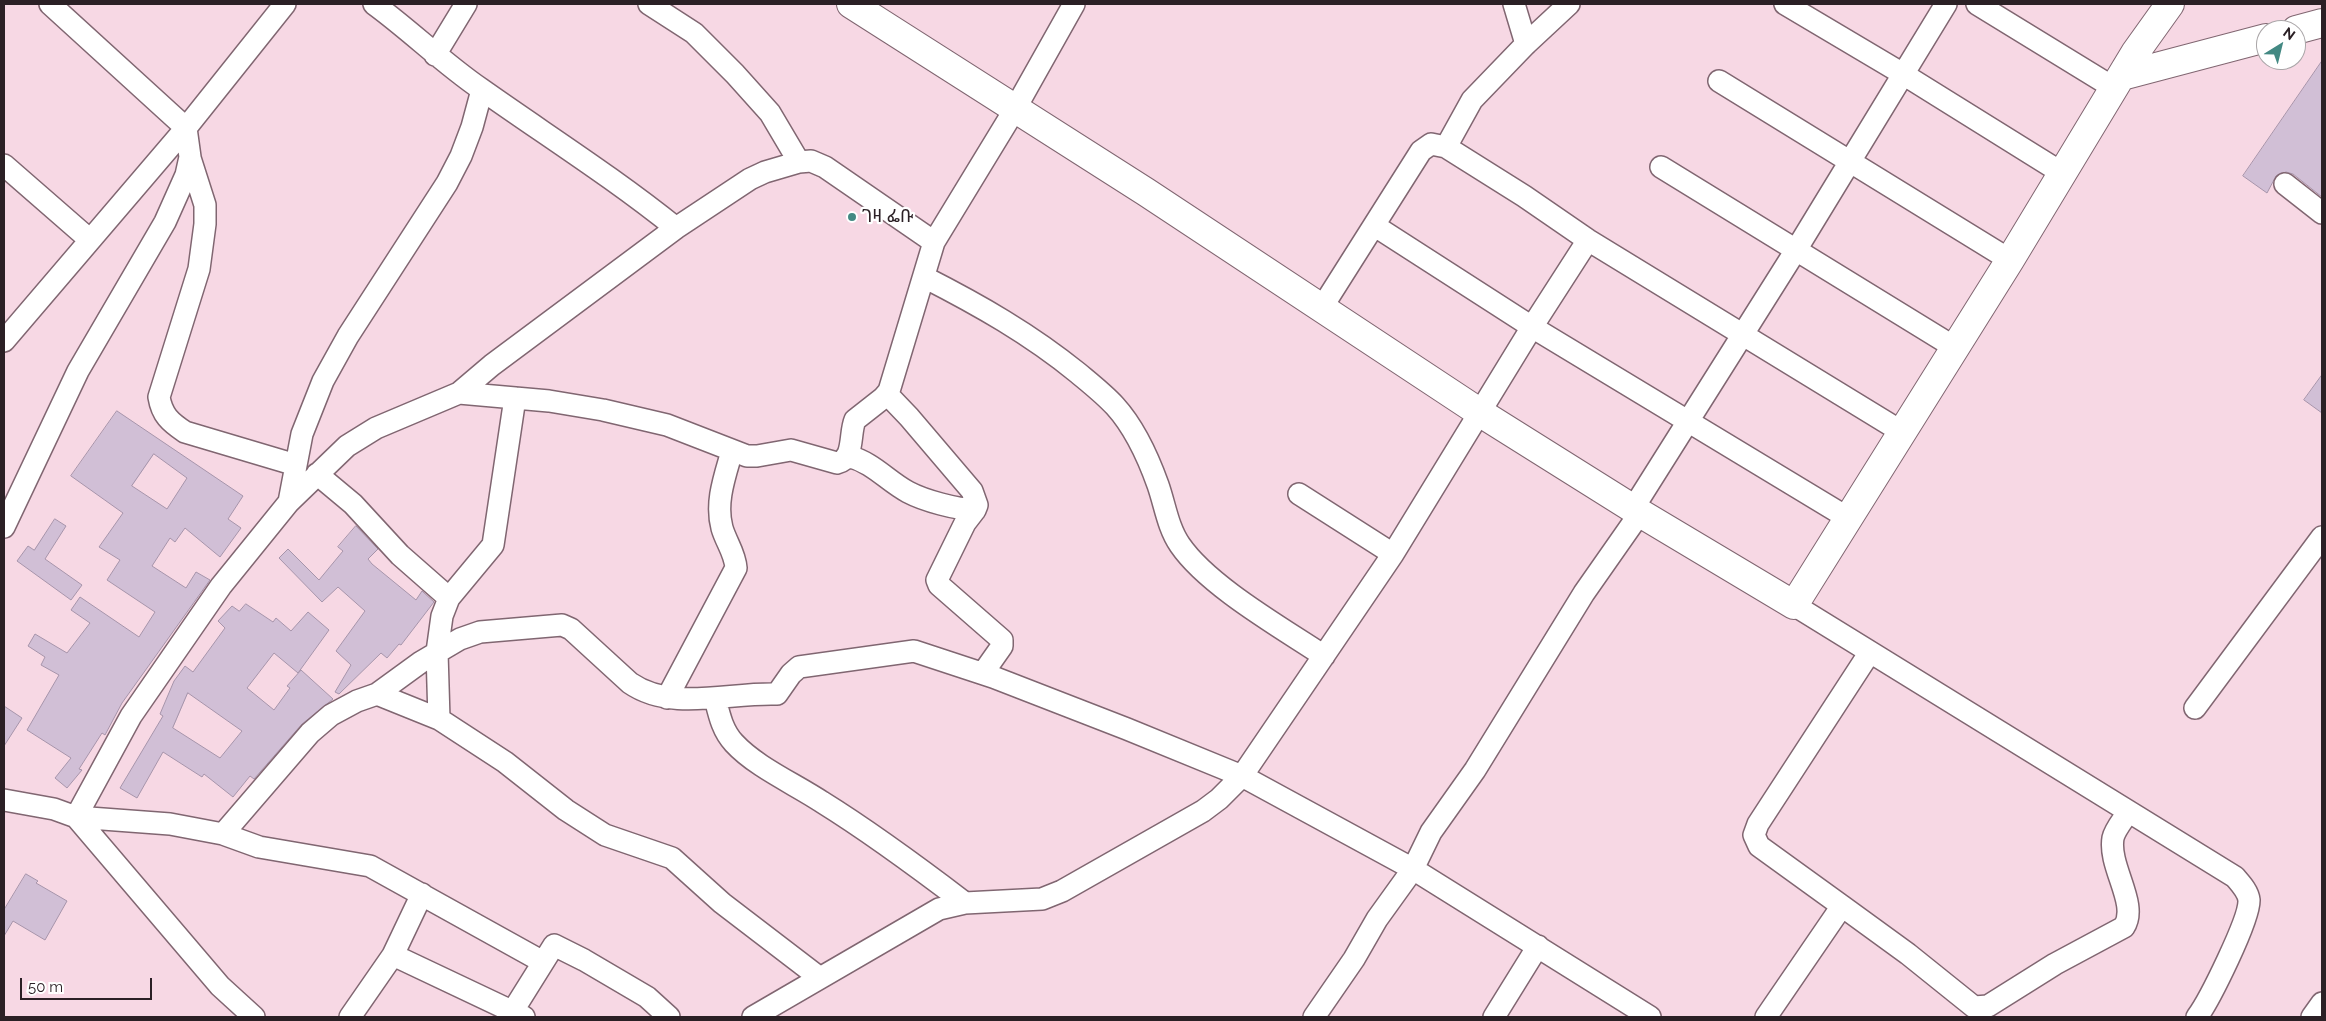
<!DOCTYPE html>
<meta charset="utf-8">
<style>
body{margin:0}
#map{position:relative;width:2326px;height:1021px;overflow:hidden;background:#f7d8e4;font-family:Raleway,sans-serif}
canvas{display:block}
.frame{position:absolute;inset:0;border:5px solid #2b2025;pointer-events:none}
.north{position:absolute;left:2256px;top:20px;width:50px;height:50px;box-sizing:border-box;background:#fff;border:1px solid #aaa6a8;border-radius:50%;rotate:36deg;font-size:14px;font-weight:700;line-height:20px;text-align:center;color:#2b2025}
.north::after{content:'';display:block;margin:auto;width:18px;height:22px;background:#438983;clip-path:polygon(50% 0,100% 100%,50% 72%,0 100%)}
.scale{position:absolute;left:20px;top:978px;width:132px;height:22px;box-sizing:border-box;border:2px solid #2b2025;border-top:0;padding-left:6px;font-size:15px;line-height:18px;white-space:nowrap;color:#2b2025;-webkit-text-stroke:4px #fff;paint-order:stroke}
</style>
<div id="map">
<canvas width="2326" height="1021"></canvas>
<div class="frame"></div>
<div class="north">N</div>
<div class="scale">50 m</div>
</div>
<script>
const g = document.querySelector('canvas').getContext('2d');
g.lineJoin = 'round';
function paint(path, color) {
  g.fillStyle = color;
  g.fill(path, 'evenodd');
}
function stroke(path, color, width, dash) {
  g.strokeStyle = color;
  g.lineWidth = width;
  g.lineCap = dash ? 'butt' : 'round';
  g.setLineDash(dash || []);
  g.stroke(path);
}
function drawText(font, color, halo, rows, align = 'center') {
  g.font = font + ' Raleway,"Noto Sans Ethiopic",sans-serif';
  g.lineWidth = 4.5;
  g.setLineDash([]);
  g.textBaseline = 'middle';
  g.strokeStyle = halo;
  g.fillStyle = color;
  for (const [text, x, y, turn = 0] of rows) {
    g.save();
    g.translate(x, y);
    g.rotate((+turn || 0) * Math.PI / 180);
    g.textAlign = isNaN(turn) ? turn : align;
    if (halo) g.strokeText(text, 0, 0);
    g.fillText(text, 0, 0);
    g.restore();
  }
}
const building = new Path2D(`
 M2322 61V197L2293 174 2286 172 2276 176 2267 193 2243 176Z
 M2322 375V413L2304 400Z
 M117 411 243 496 228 519 241 528 220 557 185 528 175 542 170 538 152 566 186 588 196 572 210 580 122 703 105 735 102 733 79 769 82 770 67 788 55 778 71 758 27 730 59 675 41 665 45 657 28 646 35 634 67 653 90 623 71 610 80 597 139 637 155 612 107 580 120 560 99 547 123 513 71 476ZM154 454 187 478 167 509 132 486Z
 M55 519 66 526 45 559 82 585 71 600 17 561 28 546 34 550Z
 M356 526 378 549 368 559 372 564 416 600 422 591 434 602 401 645 399 644 387 658 381 653 339 694 335 692 351 665 336 651 365 611 338 587 322 602 279 558 288 549 319 580 343 551 338 547Z
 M246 604 273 622 276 618 291 631 308 612 329 630 298 673 274 653 247 688 274 710 290 688 287 686 301 670 333 699 302 724 254 779 250 776 233 797 204 774 202 777 163 752 137 798 120 788 163 716 160 714 174 681 185 666 193 672 225 628 218 621 232 606 239 611ZM188 693 242 731 220 758 173 728Z
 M4 706 22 718 4 746Z
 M26 874 38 881 36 883 67 901 45 940 13 921 4 936V910Z`);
paint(building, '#d1bfd6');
stroke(building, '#a694aa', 1);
const minor = new Path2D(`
 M374 4C411 31 443 63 481 89 546 135 614 178 676 228
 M649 4 694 33 735 74 770 113 799 162
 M1514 4 1526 44
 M1785 4 1903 74 2062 173
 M1977 4 2114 88
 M435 55 466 4
 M1719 81 2010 260
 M1446 147 1472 100 1526 44 1569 4
 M190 158 205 205V224L199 269 159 397C162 415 170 422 185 432L296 465
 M4 165 90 240
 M1661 167 1954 347
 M2285 184 2322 213
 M1375 226 1532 327 1848 518
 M924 277C979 305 1030 334 1078 373 1090 383 1104 394 1115 406 1135 428 1148 457 1158 485 1165 505 1168 528 1180 545 1208 586 1282 628 1324 656
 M1321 309 1421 151 1431 144 1446 147 1524 196 1588 240 1902 432
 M4 341 186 128 285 4
 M459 393 549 401 603 410 667 425 747 456H757L791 450 837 463C855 459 849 434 855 420L883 398 889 391 934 242
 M848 456C874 463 886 480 908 492 925 501 956 509 975 510L977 505 972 491 909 417 887 394
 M317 474 353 504 400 555 449 598
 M1299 494 1393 554
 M289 502 302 434 323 381 348 336 447 183 461 156 472 127 482 90
 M1634 507 1796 250 1946 4
 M975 510 965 523 937 580 939 585 1002 640V646L983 673
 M4 527 78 371 165 222 186 175 190 157 186 128 50 4
 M1794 605 2235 877C2240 883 2248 891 2249 900 2250 919 2209 1001 2197 1017
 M377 694 439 719 505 762 566 810 605 835 672 858 722 903 820 978
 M667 698 736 568C735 553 726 542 722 528 715 502 725 476 732 451
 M715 698C719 714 722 730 734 743 756 767 795 784 822 802 872 833 919 868 965 903
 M2195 708 2322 537
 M439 719 437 652 442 616 449 598 493 545 515 398
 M4 800 54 809 76 817 220 986 254 1017
 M223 834 310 733 331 715 357 701 377 694 421 662 460 639 480 632 562 625 571 629 630 683C672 712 729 692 777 694L791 674 799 667 914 651 993 677 1127 729 1242 776 1413 869 1650 1017
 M1842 906 1908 954 1974 1007 1988 1006 2055 964 2124 927C2139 904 2108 867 2113 838 2115 829 2124 819 2128 812
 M393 955 524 1017
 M543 962 370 866 259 847 223 834 170 824 76 817 131 716 221 586 289 502 347 446 376 428 459 393 492 365 676 228 750 179 765 172 799 162 811 161 825 167 934 242 1015 109 1074 4
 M350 1017 393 955 422 894
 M509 1017 554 945 584 960 647 997 669 1017
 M753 1017 939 909 965 903 1042 899 1062 891 1203 811 1219 799 1242 776 1393 554 1532 327 1588 240
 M1314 1017 1354 959 1377 919 1413 869 1431 832 1475 770 1584 593 1640 513
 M1494 1017 1538 946
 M1766 1017 1842 906 1759 846 1754 835 1758 824 1870 652
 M2312 1017 2322 1003`);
const major = new Path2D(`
 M851 4 1146 192 1479 412 1640 513 1794 605 2010 260 2135 53 2170 4
 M2296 30 2322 23
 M2122 76 2266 38`);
stroke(minor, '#806671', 24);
stroke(major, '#806671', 30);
stroke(minor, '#fff', 21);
stroke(major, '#fff', 28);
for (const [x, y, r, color] of [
 [852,217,5,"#438983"]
]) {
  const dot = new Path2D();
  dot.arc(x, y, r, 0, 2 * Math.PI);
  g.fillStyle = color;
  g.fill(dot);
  stroke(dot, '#fff', 2);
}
drawText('18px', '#2b2025', '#fff', [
 ["ገዛ ፌቡ",862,217]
], 'left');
</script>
